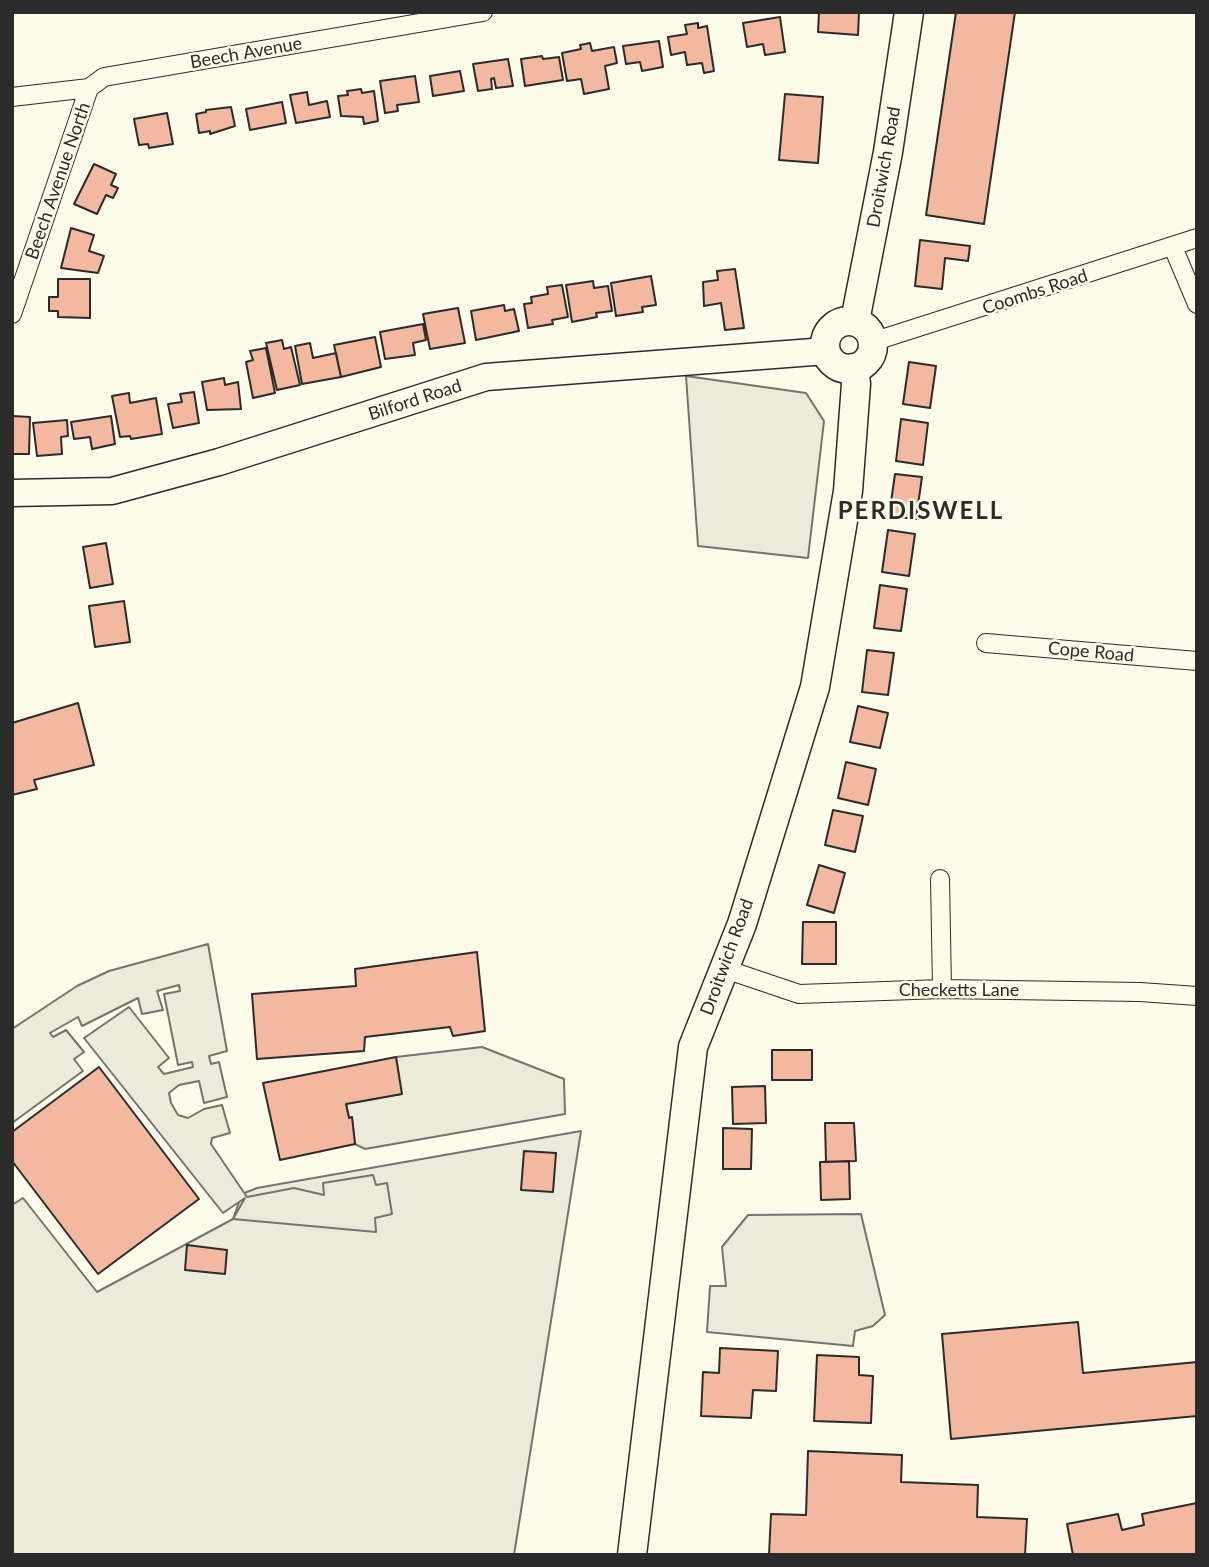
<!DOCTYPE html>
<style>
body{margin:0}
#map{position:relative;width:1209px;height:1567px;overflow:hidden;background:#fdfbea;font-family:Lato,sans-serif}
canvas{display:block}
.frame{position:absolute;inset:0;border:14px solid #2b2b2b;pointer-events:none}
</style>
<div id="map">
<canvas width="1209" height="1567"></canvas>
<div class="frame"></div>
</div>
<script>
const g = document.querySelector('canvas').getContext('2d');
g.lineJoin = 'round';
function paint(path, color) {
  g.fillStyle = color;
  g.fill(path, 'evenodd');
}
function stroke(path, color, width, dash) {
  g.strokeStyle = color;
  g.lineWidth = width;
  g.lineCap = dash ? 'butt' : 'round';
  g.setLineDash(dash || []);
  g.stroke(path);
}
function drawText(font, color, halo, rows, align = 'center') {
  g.font = font + ' Lato,sans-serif';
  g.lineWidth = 5;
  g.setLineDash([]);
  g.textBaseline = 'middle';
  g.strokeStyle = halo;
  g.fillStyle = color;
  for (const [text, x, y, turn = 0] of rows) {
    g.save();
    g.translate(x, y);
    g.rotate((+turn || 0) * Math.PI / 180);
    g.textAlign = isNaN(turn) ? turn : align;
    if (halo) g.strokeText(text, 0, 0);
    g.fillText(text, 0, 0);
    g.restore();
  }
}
const green = new Path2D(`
 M686 376 806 393 824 421 808 558 698 546Z
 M581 1131 514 1555H12V1205L23 1198 97 1292 233 1219 242 1194 257 1188Z`);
paint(green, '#ecebdb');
stroke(green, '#74746e', 2);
const parking = new Path2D(`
 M208 944 227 1051 209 1056 211 1064 219 1062 227 1097 204 1103 199 1081 179 1085 169 1093 171 1103 178 1115 188 1118 204 1109 222 1105 230 1133 212 1138 211 1144 247 1197 294 1188 324 1195 323 1183 373 1175 376 1185 387 1183 392 1214 375 1218 376 1232 233 1219 245 1198 223 1213 84 1038 129 1007 169 1058 158 1067 164 1074 193 1067 192 1062 178 1065 164 994 180 991 179 985 157 991 163 1010 142 1014 138 998 82 1026 78 1017 50 1033 53 1037 66 1030 84 1052 74 1059 83 1071 12 1123V1029L77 986 109 971Z
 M482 1047 564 1079 565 1114 365 1149 355 1144 352 1118H349L346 1104 401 1094 396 1057Z
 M861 1214 885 1315 873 1326 855 1331 853 1346 707 1332 710 1286H726L722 1247 748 1215Z`);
paint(parking, '#eceadb');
stroke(parking, '#74746e', 2);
const building = new Path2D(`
 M819 12H859L858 35 818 32Z
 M956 12H1015L984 224 926 215Z
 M780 17 785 52 765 55 763 44 747 47 743 23Z
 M698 23V28L707 26 714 71 704 73 702 63 687 65 685 52 671 55 668 37 687 34 685 25Z
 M659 41 663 67 642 71 640 62 626 64 623 46Z
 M590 43 592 51 614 47 617 63 605 66 609 89 584 94 581 79 567 81 562 53 581 49 580 45Z
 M542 56 543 59 559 57 563 80 525 86 521 59Z
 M508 59 513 86 496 88 494 78 491 79 492 89 478 91 473 64Z
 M460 71 464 91 433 96 430 76Z
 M415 76 419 102 397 105 398 111 385 113 380 81Z
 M361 89 362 93 374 91 378 121 364 124 363 117 341 116 338 96 348 95 347 91Z
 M307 92 309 105 327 101 330 117 296 123 290 95Z
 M785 94 823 97 818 163 779 160Z
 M282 102 286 123 250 130 246 109Z
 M231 107 235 126 210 134V131L199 133 196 114 206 112V110Z
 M167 113 173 144 149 148 148 144 139 145 134 119Z
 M94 164 116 174 111 185 118 188 113 198 106 195 97 214 74 204Z
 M71 228 94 235 89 251 104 256 98 273 61 268Z
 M920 240 970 246 968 261 945 258 942 289 915 286Z
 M735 269 744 328 725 330 721 303 704 306 703 282 718 280 717 271Z
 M651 276 656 305 642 307 643 312 616 316 611 283Z
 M58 279H90V318L58 317V311H49V297H58Z
 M593 281 594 288 608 286 612 311 596 313 597 317 572 322 566 285Z
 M562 285 568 317 552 320 553 324 528 328 524 304 532 303 531 297 548 294 547 287Z
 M504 305 505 311 514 309 519 331 476 340 471 311Z
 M458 308 465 343 430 349 423 314Z
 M423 324 426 340 413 343 415 355 385 359 380 332Z
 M375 337 381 367 341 377 334 345Z
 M282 340 284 349 291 347 300 385 277 390 266 343Z
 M310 343 313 358 336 353 341 377 302 384 295 346Z
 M266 348 275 393 253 398 246 362 253 360 250 351Z
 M909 362 936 366 930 408 903 404Z
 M224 378 225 385 238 382 241 409 207 410 202 382Z
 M194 392 199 423 173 428 168 404 182 402 180 394Z
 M129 393 130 403 156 398 162 434 131 439 130 436 120 437 112 396Z
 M12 416 30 417 29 454H12Z
 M111 416 115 444 92 449 90 437 74 439 71 422Z
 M901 419 928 423 923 465 896 461Z
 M67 420 68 436 61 437 62 454 37 456 33 423Z
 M895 474 922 477 916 519 889 516Z
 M888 530 915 534 909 576 882 572Z
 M106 543 113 584 90 588 83 547Z
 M880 585 907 589 901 631 874 628Z
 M124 601 130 642 95 647 89 606Z
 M867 650 894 653 888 695 862 692Z
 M78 703 94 765 34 780 37 789 12 795V723Z
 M858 706 888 713 880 748 850 742Z
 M846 762 876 769 868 805 838 798Z
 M833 810 863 816 855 852 825 845Z
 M819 865 845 873 834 913 807 905Z
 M803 922H836V964H802Z
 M477 952 485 1031 453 1036 450 1027 365 1037 364 1051 257 1059 252 994 356 986 355 969Z
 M772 1050H812V1080H772Z
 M396 1057 402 1094 346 1104 349 1118 352 1117 355 1144 280 1160 263 1083Z
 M99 1067 199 1199 98 1274 12 1161V1132Z
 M765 1086 766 1123 733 1124 732 1087Z
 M825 1123H854L856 1161 826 1162Z
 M723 1128 752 1129 751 1169H723Z
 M524 1151 556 1153 553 1192 521 1190Z
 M849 1161 850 1199 821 1200 820 1162Z
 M187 1245 227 1250 225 1274 185 1270Z
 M1078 1322 1083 1373 1197 1362V1416L951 1439 942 1334Z
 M720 1348 778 1351 776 1391 753 1390 751 1418 701 1416 703 1372 719 1373Z
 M817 1355 859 1357V1375L873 1376 871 1423 814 1421Z
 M808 1451 902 1455 901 1482 978 1485 977 1517 1027 1519 1025 1555H769L771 1514 806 1515Z
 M1197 1503V1555H1073L1067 1524 1118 1514 1122 1530 1144 1525 1142 1514Z`);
paint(building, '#f2b8a0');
stroke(building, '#2b2b2b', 2);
const street = new Path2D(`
 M12 97 89 88 104 77 483 12
 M1173 247 1197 304
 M12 314 89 88
 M872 342 1197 238
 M986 643 1197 661
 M940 879 942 989
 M725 969 799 994 942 989 1140 992 1197 996`);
const secondary = new Path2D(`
 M12 493 112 491 219 462 486 377 826 351`);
const primary = new Path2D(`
 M855 321 888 152 909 12
 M825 345a24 24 0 1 1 48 0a24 24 0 1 1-48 0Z
 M632 1555 693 1047 742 924 815 687 848 491 856 384 854 368`);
stroke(street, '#2b2b2b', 20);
stroke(secondary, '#2b2b2b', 29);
stroke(primary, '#2b2b2b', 31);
stroke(street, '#fdfbea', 18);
stroke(secondary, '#fdfbea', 26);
stroke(primary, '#fdfbea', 28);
drawText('18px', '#2b2b2b', '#fdfbea', [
 ["Beech Avenue",246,53,-10],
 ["Droitwich Road",884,167,-80],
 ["Beech Avenue North",58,181,-71],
 ["Coombs Road",1035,292,-18],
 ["Bilford Road",415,400,-18],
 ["Cope Road",1091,652,5],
 ["Droitwich Road",727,957,-70],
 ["Checketts Lane",959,990]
]);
g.letterSpacing = '2px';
drawText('bold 24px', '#2b2b2b', '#fdfbea', [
 ["PERDISWELL",921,511]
]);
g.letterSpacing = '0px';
</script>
